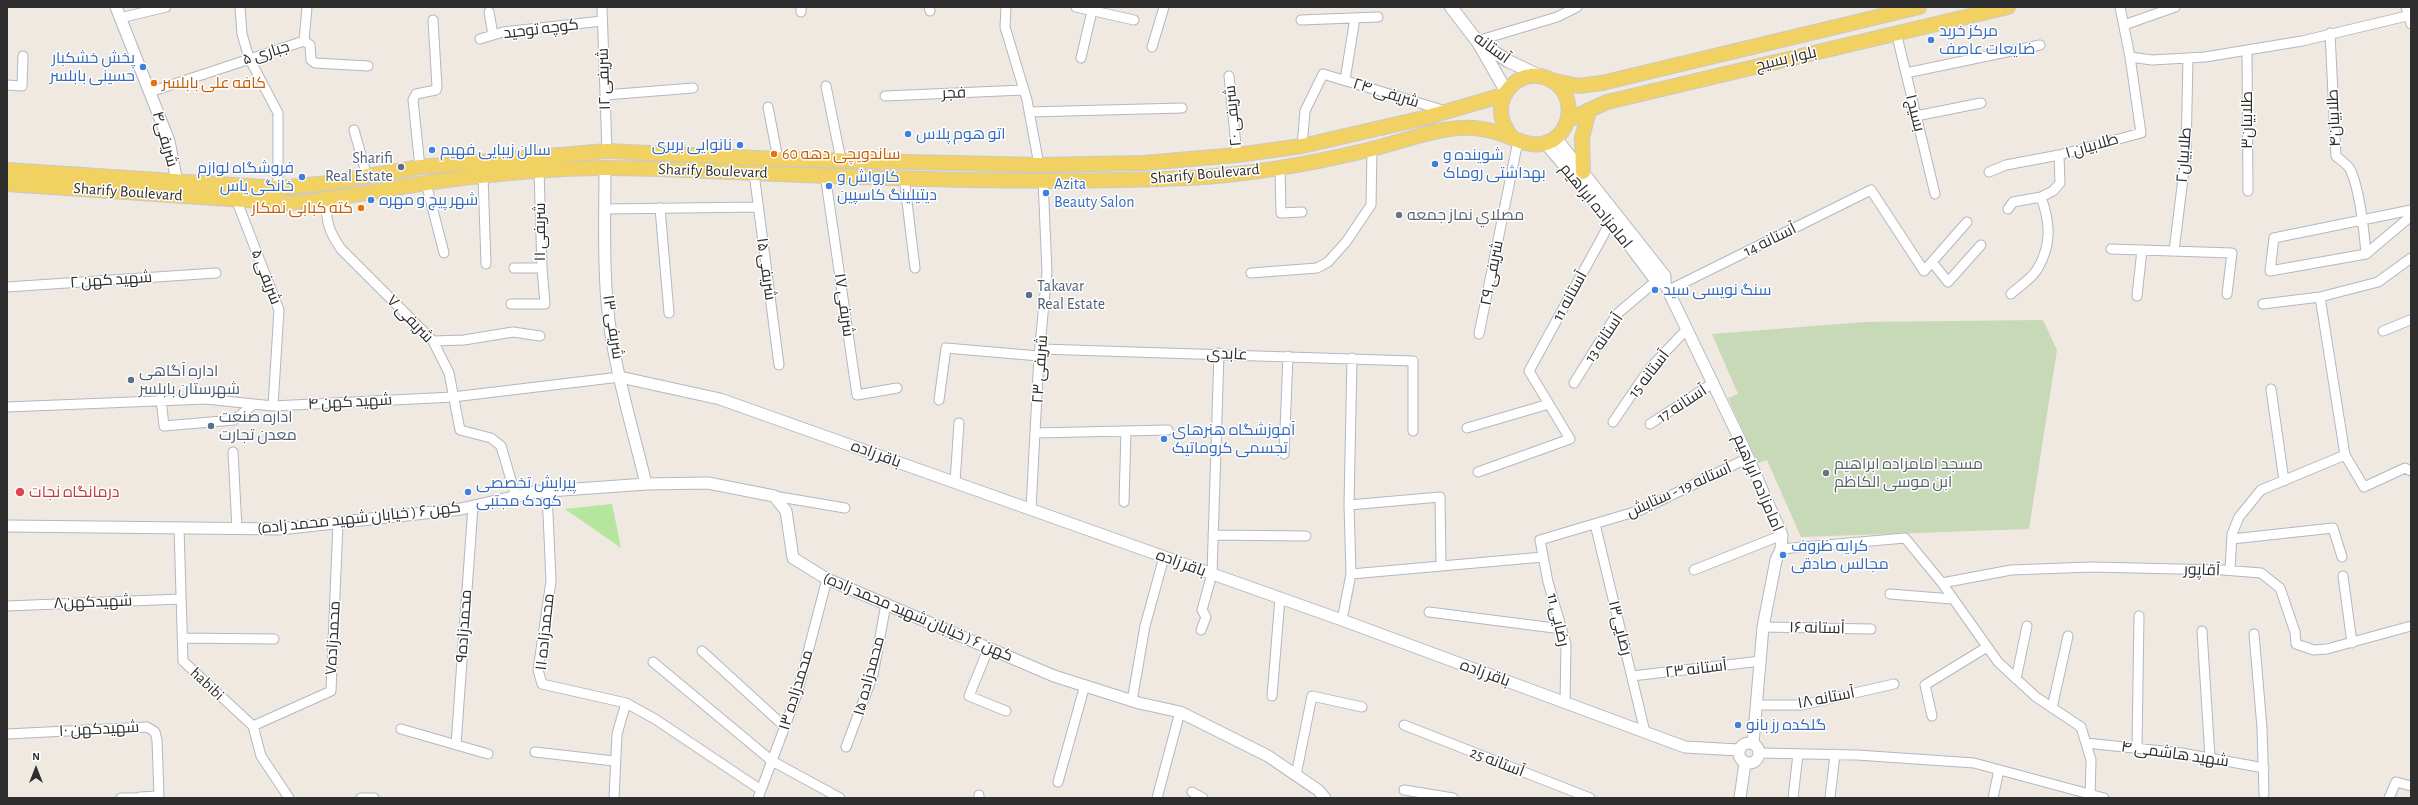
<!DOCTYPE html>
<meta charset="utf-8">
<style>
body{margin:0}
#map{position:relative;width:2418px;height:805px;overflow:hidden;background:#efe9e1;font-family:"Alegreya Sans",sans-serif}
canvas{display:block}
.frame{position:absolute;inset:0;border:8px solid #2e2e2e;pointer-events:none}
.north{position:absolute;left:16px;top:749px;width:40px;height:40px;-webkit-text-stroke:3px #fff;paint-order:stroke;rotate:0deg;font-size:11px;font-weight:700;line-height:16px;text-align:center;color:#2e2e2e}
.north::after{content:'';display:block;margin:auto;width:14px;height:18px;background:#2e2e2e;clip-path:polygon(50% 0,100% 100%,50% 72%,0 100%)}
</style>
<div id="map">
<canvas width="2418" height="805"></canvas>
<div class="frame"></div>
<div class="north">N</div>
</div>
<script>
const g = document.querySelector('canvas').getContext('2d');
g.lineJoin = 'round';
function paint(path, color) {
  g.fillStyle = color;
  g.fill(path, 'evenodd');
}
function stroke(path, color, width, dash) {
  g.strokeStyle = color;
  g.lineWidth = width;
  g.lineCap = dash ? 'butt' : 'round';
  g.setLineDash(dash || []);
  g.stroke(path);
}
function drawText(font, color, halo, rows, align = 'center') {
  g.font = font + ' "Alegreya Sans",Cairo,sans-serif';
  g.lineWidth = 3;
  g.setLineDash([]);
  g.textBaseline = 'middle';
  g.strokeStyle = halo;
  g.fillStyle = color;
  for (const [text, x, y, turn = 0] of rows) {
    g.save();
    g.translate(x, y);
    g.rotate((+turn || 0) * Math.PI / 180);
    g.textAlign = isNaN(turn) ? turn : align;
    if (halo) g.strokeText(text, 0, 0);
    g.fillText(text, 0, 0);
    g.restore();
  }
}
paint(new Path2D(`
 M612 504 621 548 565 509Z`), '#b6e59e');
paint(new Path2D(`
 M2043 320 2057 350 2029 529 1801 537 1767 460 1758 463 1728 398 1738 394 1712 334 1865 322Z`), '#c8d9b8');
const minor = new Path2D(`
 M240 7 242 34 249 58 278 113V188
 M602 7 607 151
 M801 7V12
 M929 7 930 11
 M1006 7 1005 27 1027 100 1039 165
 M1076 7 1134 20
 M2406 7 2411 24
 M489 12 493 35
 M120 18 166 7
 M1301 20 1378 17
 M2124 25 2175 7
 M1896 32 1935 194
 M2330 33 2336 156C2340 160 2349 165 2351 171 2360 192 2364 230 2366 254L2270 271 2274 238 2411 210
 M480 39 503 32 602 21
 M304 41 310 45 311 60 315 63 368 66
 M1477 41 1557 17 1577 7
 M1152 47 1164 7
 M2247 50 2248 191
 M2130 57 2152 60 2205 57 2302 41 2411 15
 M1081 58 1092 11
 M1906 73 2040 45
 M1229 76 1237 155
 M1345 80 1355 18
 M7 85 22 86 23 56
 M826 86 841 160
 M150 92 304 41 307 7
 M605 95 693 88
 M885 96 1024 90
 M768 107 778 159
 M1029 112 1182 108
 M1916 116 1981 103
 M354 130 367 176
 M1302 146 1305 111 1323 74 1446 111
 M420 167 413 100 416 94 436 90 437 87 433 20
 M1280 167 1281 213 1302 212
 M1989 172 2006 165 2059 155
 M754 173 779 365
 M825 174 857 395 897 388
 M483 176 486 264
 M904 177 915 268
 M426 183 444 253
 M236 199 279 310 273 406
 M328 201C324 220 330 233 341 249L433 341 449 373 460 430 491 438 501 446 516 497
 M660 208 669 313
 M605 209 758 207
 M2008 209 2013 202 2041 197
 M2111 249 2232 253 2227 294
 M2174 251 2186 154 2188 58
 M2366 254 2411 216
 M1932 262 1948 282 1981 245
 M514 268H542L539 170
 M1251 273 1317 268 1328 262 1346 242 1371 205 1372 149
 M7 287 216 273
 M1669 290 1871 190 1924 271 1967 222
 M2011 294C2019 286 2033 278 2038 268 2052 244 2050 222 2041 197L2053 191 2060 183 2059 155 2141 133 2130 57 2120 7
 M2137 296 2142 250
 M511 304H545L542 268
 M2263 304 2320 297 2378 282 2411 258
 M2383 331 2410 320
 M1479 334 1518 141
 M433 341 464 340 513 332 540 336
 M1041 349 1413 361V431
 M1574 383 1617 314 1656 281
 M2271 389 2284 481
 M161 399 164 426 234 420 254 404
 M939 400 946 348 1039 356
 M7 407 206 399 273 406 453 397 620 377
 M1613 422 1649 369 1687 329
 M1650 424 1713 383
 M1467 428 1549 404
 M1036 433 1168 430
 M233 452 237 529
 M1284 454 1288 356
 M2345 455 2364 487 2405 468 2411 471
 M1478 472 1570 439 1529 371 1611 221
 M955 482 959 423
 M547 492 551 581 538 670 542 684 626 703 617 734 614 798
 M774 496 845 508
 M1124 502 1126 431
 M1349 505 1440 497 1441 565
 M1031 509 1039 356 1047 272 1043 180
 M1595 524 1645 732
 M179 527 183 661 253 726 261 756 289 798
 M1213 535 1306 536
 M2232 539 2333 528 2342 557
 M1781 549 1905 538 1942 583 1998 662 2036 697 2081 727 2091 760 2090 798
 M1694 570 1782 535
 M2230 570 2232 534 2239 517 2261 490 2345 455 2320 297
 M1351 574 1543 557
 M2343 576 2352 643
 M1942 583 2011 570 2091 567 2223 570 2261 573 2280 588 2295 632 2296 644 2314 650 2327 649 2411 626
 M1890 594 1952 599
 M7 606 180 599
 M1429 612 1562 629
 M1342 620 1351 574 1349 505 1352 358
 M1763 627 1871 629
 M1201 630 1206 617 1202 610 1212 574 1219 353
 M2202 631 2210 758
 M2254 634 2262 728 2264 794
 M182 638 274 639
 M989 647 969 696 1006 711
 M702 651 785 727
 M653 662 772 761 840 798
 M1632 676 1761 661
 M2016 679 2027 626
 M1272 696 1280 598
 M1132 701 1145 626 1164 557
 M1565 702 1566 644 1548 582 1540 540 1641 510 1748 458
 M626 703 655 719 761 790
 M1758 705H1802L1894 684
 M2052 708 2068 636
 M1932 716 1925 685 1987 647
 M1404 725 1590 798
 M253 726 331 691 338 523
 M401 729 488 754
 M7 734 147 727 155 732 157 740 159 796 140 797
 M2086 743 2182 753 2264 768
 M456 745 473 506
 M846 747 873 675 886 604
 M2137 748 2139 616
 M535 752 614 761
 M1760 753 1857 755 1974 763 2104 798
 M1296 775 1312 696 1362 707
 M1058 782 1085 685
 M1404 790 1453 798
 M1192 792 1203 798
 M121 798H140
 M361 798H374
 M758 798 797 694 827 579
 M979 798V795
 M1157 798 1180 712
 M1793 798 1798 754
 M1830 798 1835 754
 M1993 798 1999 770
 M2389 798 2396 782 2411 786`);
const tertiary = new Path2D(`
 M116 7 169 141 177 182
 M1556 138 1665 276V284L1743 446 1782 535 1781 549 1776 560 1763 627 1753 744
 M1545 143 1611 221 1656 281 1665 284
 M605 168C605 212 603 257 607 302 612 362 632 425 646 484
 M620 377 720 399 1342 620 1685 747 1739 750
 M7 526 280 529 461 509 535 492 646 484 708 483 774 496 786 511 793 558 827 579 1054 676 1139 703 1180 712 1268 756 1318 790 1325 798
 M1739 753a10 10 0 1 1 20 0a10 10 0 1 1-20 0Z
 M1740 798 1745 763`);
const secondary = new Path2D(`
 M1451 7 1477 41 1508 61 1542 77
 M1478 42 1506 91`);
const primary = new Path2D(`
 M1551 80 1578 86 1602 83 1919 7
 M1568 120 1607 102 2008 7
 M7 170 278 188 328 183 420 167 607 151 778 159 1039 165 1144 163 1237 155 1302 146 1428 117 1503 95
 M1583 172 1582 138 1589 110
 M7 184 289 203C338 200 384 189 433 182 490 174 549 168 606 168 655 168 703 171 752 173 897 179 1043 184 1188 178 1248 175 1310 164 1368 150 1398 143 1429 130 1460 128 1472 127 1484 129 1496 132 1514 137 1531 151 1551 141 1571 130 1575 101 1558 85 1525 56 1480 101 1512 137`);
stroke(minor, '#b4b7c1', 11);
stroke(tertiary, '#b4b7c1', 13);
stroke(secondary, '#b4b7c1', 14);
stroke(primary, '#c9c9c9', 16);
stroke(minor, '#fff', 9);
stroke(tertiary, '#fff', 11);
stroke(secondary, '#fff', 12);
stroke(primary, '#f2d163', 14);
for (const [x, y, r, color] of [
 [1931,40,4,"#3f7fe0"],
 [143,67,4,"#3f7fe0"],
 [154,83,4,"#e8710a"],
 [908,134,4,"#3f7fe0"],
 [740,145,4,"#3f7fe0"],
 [432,150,4,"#3f7fe0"],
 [774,154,4,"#e8710a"],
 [1435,164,4,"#3f7fe0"],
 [401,167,4,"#5c6f8a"],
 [302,177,4,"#3f7fe0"],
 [829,186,4,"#3f7fe0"],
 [1046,193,4,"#3f7fe0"],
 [371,200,4,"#3f7fe0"],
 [361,208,4,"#e8710a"],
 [1399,215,4,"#6b7280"],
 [1655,290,4,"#3f7fe0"],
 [1029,295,4,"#5c6f8a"],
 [131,380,4,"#5c6f8a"],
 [211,426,4,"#5c6f8a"],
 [1164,439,4,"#3f7fe0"],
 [1826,473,4,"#6b7280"],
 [20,492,5,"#e0444e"],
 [468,492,4,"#3f7fe0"],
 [1783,555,4,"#3f7fe0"],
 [1738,725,4,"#3f7fe0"]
]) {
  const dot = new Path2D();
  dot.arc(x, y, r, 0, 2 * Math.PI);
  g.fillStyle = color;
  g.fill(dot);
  stroke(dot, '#fff', 1.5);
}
drawText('16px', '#2e2e2e', '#fff', [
 ["کوچه توحید",541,29,-7],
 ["آستانه",1492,48,36],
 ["جباری ۵",266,53,-17],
 ["بلوار بسیج",1786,59,-13],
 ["شریفی ۱۲",604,79,-92],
 ["فجر",954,93,-2],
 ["شریفی ۲۴",1386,93,17],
 ["بسیج۱",1915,113,76],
 ["شریفی ۲۰",1233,116,-96],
 ["طلابیان۴",2334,118,-93],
 ["طلابیان۳",2247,120,-90],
 ["شریفی۴",165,139,74],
 ["طلابیان ۱",2092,146,-16],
 ["طلابیان۲",2184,155,-86],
 ["Sharify Boulevard",713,171,2],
 ["Sharify Boulevard",1205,174,-5],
 ["Sharify Boulevard",128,192,4],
 ["امامزاده ابراهیم",1596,206,51],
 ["شریفی ۱۱",540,232,-90],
 ["آستانه 14",1770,240,-26],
 ["شریفی ۱۵",766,269,82],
 ["شریفی ۲۹",1492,273,-79],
 ["شریفی ۵",266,277,69],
 ["شهید کهن ۲",111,280,-4],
 ["آستانه 11",1570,296,-61],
 ["شریفی ۱۷",844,305,82],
 ["شریفی ۷",410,319,46],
 ["شریفی ۱۳",613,327,81],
 ["آستانه 13",1604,338,-56],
 ["عابدی",1227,354,2],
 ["شریفی ۲۳",1040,369,-86],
 ["آستانه 15",1649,374,-52],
 ["شهید کهن ۴",350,402,-3],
 ["آستانه 17",1682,404,-33],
 ["باقر زاده",876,454,20],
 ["امامزاده ابراهیم",1758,483,67],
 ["آستانه 19 - ستایش",1679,490,-24],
 ["کهن ۶ ( خیابان شهید محمد زاده)",359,518,-6],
 ["باقر زاده",1181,563,20],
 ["آقاپور",2202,570,2],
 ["شهیدکهن۸",93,602,-2],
 ["کهن ۶ ( خیابان شهید محمد زاده)",918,617,23],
 ["رضایی 11",1558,620,77],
 ["محمدزاده۹",464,626,-86],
 ["رضایی۱۳",1620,628,76],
 ["آستانه ۱۶",1817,628,1],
 ["محمدزاده ۱۱",545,632,-84],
 ["محمدزاده۷",333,638,-87],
 ["آستانه ۲۳",1696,669,-7],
 ["باقر زاده",1485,673,20],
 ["محمدزاده ۱۵",869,676,-75],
 ["habibi",207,684,43],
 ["محمدزاده ۱۳",796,690,-73],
 ["آستانه ۱۸",1826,698,-11],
 ["شهیدکهن ۱۰",99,729,-3],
 ["شهید هاشمی ۴",2175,754,8],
 ["آستانه 25",1497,762,21]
]);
drawText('16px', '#366cbe', '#fff', [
 ["مرکز خرید",1939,31],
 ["ضایعات عاصف",1939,49],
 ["پخش خشکبار",135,58,"right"],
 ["حسینی بابلسر",135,76,"right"],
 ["اتو هوم پلاس",916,134],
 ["نانوایی بربری",732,145,"right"],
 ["سالن زیبایی فهیم",440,150],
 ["شوینده و",1443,155],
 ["بهداشتی روماک",1443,173],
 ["فروشگاه لوازم",294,168,"right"],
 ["خانگی یاس",294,186,"right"],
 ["کارواش و",837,177],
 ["دیتیلینگ کاسپین",837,195],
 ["Azita",1054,184],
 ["Beauty Salon",1054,202],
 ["شهر پیچ و مهره",379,200],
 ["سنگ نویسی سید",1663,290],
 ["آموزشگاه هنرهای",1172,430],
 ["تجسمی کروماتیک",1172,448],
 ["پیرایش تخصصی",476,483],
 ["کودک مجتبی",476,501],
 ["کرایه ظروف",1791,546],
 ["مجالس صادقی",1791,564],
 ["گلکده رز بانو",1746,725]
], 'left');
drawText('16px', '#c56008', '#fff', [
 ["کافه علی بابلسر",162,83],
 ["ساندویچی دهه 60",782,154],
 ["کته کبابی نمکار",353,208,"right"]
], 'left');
drawText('16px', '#4e5e75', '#fff', [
 ["Sharifi",393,158,"right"],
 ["Real Estate",393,176,"right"],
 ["Takavar",1037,286],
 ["Real Estate",1037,304],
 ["اداره آگاهی",139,371],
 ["شهرستان بابلسر",139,389],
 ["اداره صنعت",219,417],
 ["معدن تجارت",219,435]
], 'left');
drawText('16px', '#5b616d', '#fff', [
 ["مصلاي نماز جمعه",1407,215],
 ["مسجد امامزاده ابراهیم",1834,464],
 ["ابن موسی الکاظم",1834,482]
], 'left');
drawText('16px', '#be3a42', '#fff', [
 ["درمانگاه نجات",29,492]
], 'left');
</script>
